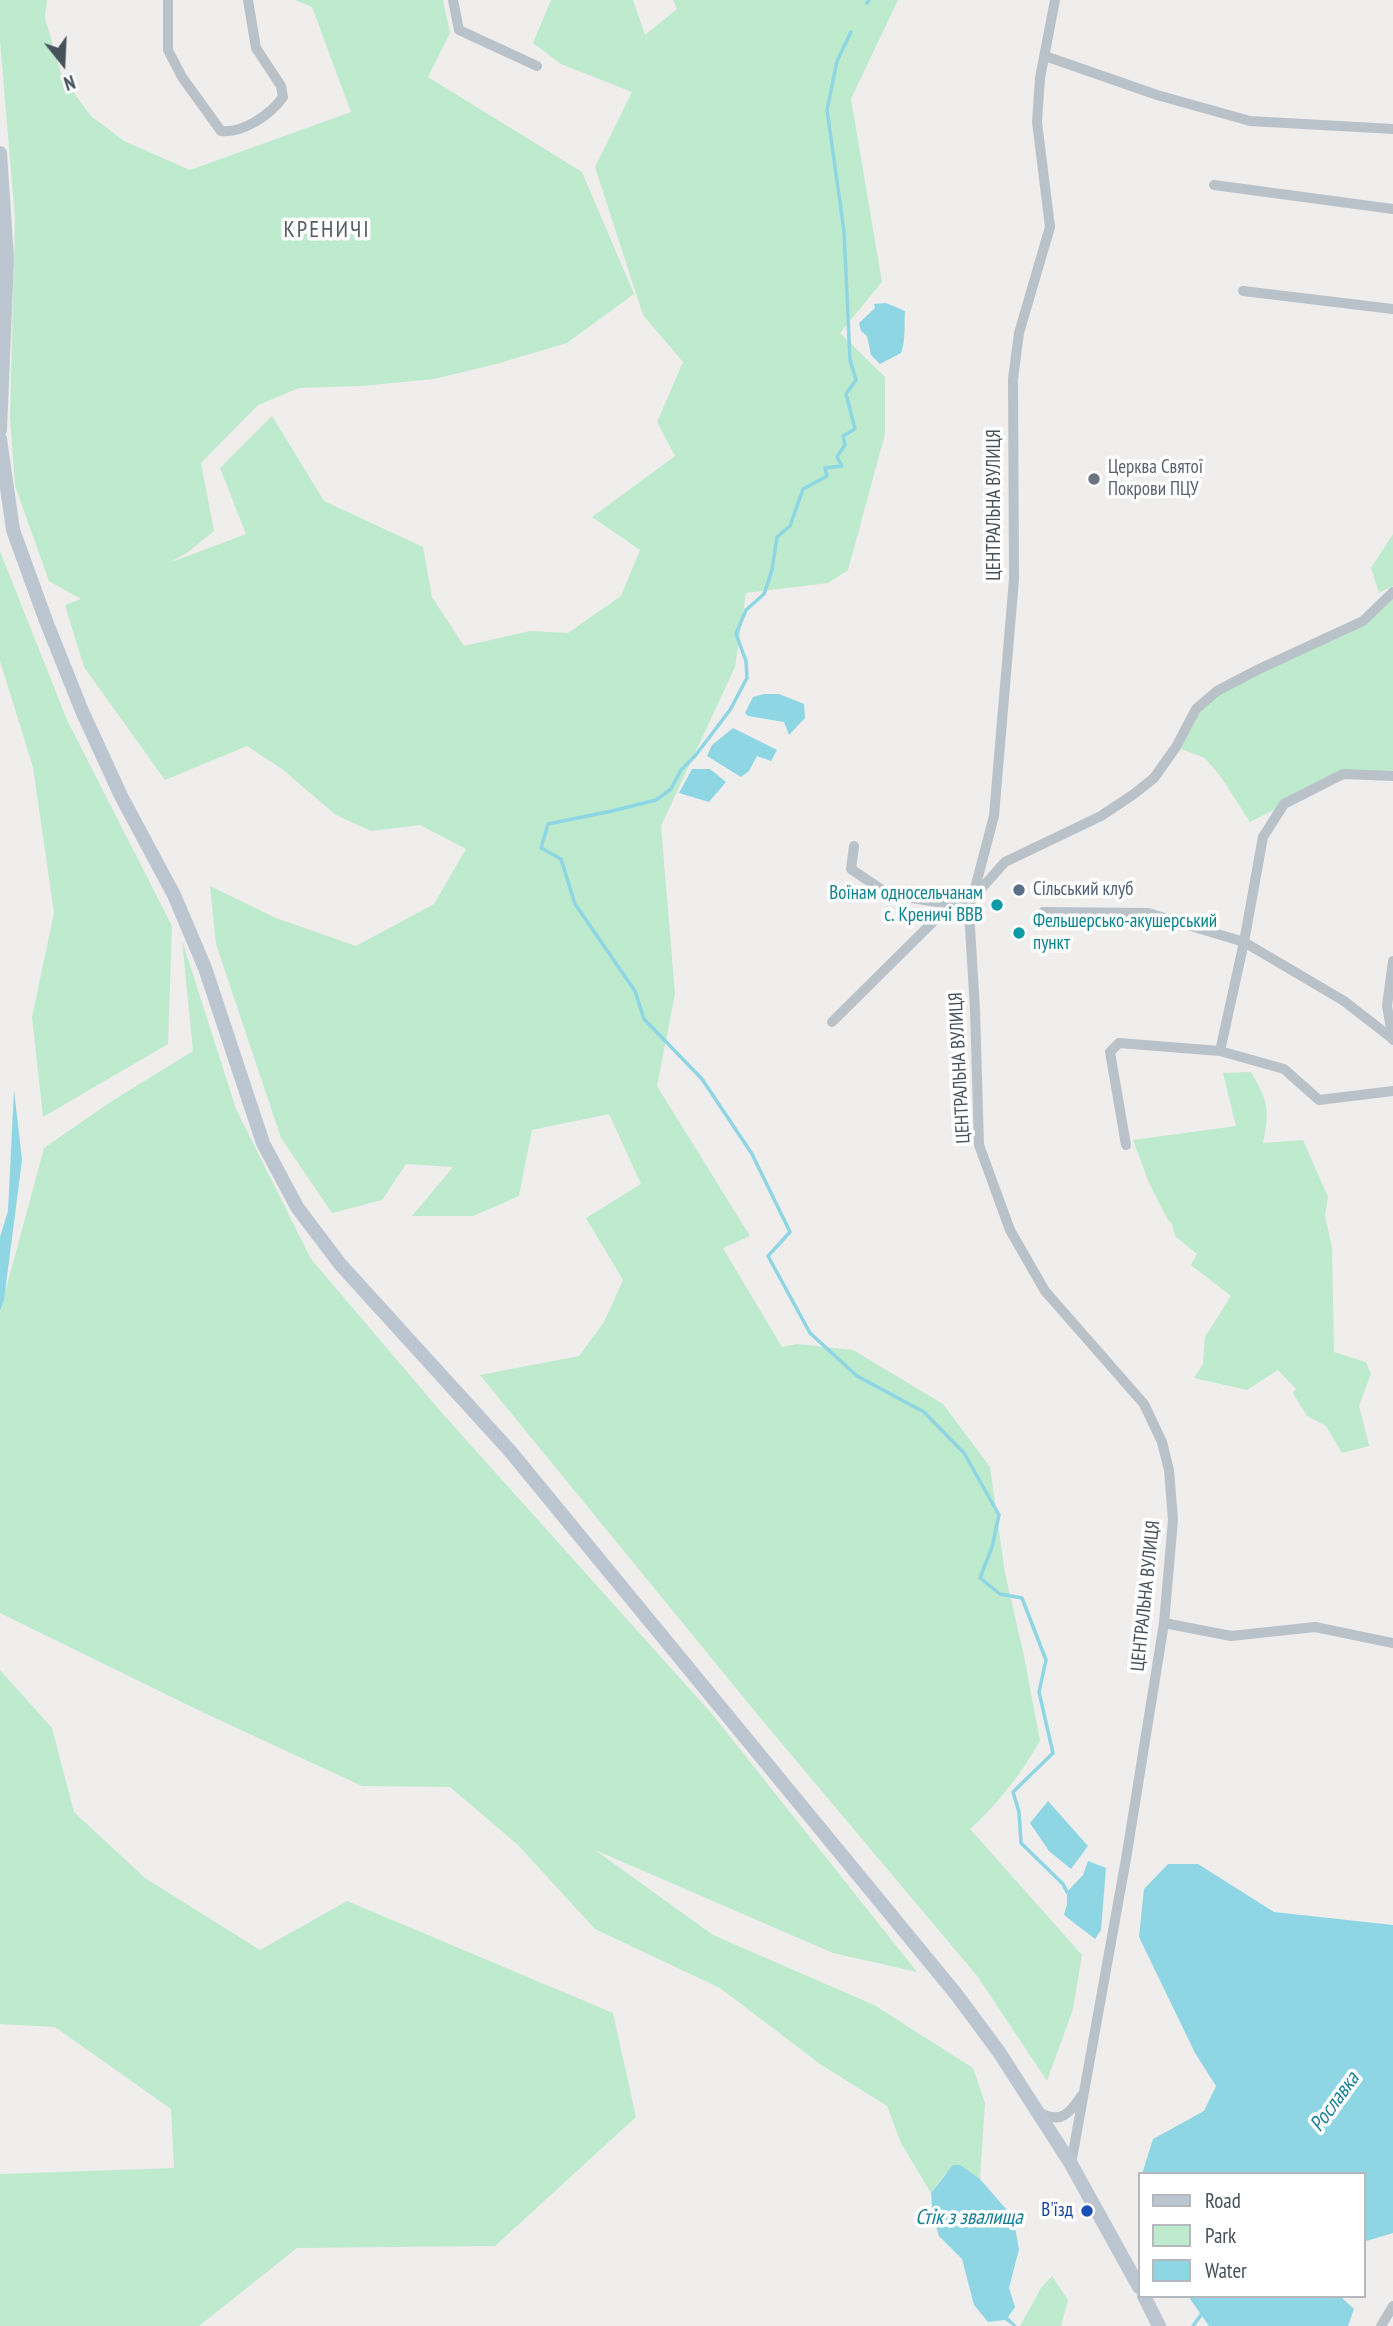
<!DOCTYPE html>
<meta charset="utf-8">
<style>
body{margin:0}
#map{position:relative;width:1393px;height:2326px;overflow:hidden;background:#f0eded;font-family:"PT Sans Narrow",sans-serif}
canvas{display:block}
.legend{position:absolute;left:1138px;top:2172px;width:228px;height:126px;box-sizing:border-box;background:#fff;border:2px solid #b5b9bd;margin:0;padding:9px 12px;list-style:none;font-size:21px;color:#475159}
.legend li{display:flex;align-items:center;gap:14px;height:35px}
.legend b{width:35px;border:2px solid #b5b9bd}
.north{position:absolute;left:28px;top:28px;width:70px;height:70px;-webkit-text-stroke:5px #fff;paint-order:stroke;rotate:162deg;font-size:19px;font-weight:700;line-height:28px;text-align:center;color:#475159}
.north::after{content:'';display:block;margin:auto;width:24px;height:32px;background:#475159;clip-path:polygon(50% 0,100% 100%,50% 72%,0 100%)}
</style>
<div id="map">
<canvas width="1393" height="2326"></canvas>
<ul class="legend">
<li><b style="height:9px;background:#bcc6d0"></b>Road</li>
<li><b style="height:19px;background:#beebce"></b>Park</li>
<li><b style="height:19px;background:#8fd6e4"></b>Water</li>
</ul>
<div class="north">N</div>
</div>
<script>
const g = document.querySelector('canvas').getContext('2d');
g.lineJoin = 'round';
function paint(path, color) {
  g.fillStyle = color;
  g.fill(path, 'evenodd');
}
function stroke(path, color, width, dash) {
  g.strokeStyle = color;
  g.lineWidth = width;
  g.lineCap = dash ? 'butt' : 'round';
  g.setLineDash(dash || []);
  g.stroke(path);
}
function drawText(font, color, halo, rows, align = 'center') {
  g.font = font + ' "PT Sans Narrow",sans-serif';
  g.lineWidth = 7;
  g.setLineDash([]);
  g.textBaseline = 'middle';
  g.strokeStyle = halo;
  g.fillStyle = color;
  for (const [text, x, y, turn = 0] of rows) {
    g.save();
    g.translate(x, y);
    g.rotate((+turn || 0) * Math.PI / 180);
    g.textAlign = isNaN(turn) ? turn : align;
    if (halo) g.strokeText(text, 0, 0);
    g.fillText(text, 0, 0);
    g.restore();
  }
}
paint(new Path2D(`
 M0 0H47L45 18 62 77 91 116 124 141 190 170 351 112 312 7 295 0H443L450 33 428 77 582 172 634 294 567 343 496 364 434 379 362 386 299 388 258 405 201 463 214 531 188 552 169 563 246 534 220 468 272 416 324 501 423 547 432 597 464 646 530 631 568 633 621 596 640 550 592 517 675 456 657 422 683 362 643 315 595 167 632 92 561 64 533 43 551 0H633L645 35 677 9 673 0H898L851 99 882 282 840 333 885 377V434L848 570 828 583 746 593 735 667 661 826 675 994 657 1086 750 1236 723 1248 782 1347 797 1344 853 1350 943 1404 990 1467 1005 1573 1024 1656 1040 1741C1020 1775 999 1803 970 1829L1082 1955 1073 2009 1047 2081 978 1977 762 1720 480 1375 579 1356 604 1322 623 1280 586 1218 641 1184 609 1114 532 1130 519 1196 473 1216H412L453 1167 406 1164 382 1200 332 1213 281 1138 216 944 210 886 276 918 356 946 434 904 466 849 420 825 371 831 336 815 282 769 247 746 165 780 84 667 65 605 81 599 49 581 15 486 10 417 15 218 0 41Z
 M1393 534V586L1379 593 1371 568Z
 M0 551 67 720 172 926 168 1044 43 1117 32 1017 54 913 33 767 0 661Z
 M1393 592V776L1343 774 1250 822 1221 777 1205 758 1176 747 1196 709 1217 691 1363 621Z
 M182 940 236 1109 311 1259 442 1413 712 1714 917 1972 833 1953 595 1850 713 1935 874 2005 973 2068 985 2103 980 2179 960 2166 944 2175 931 2193 901 2143 887 2106 820 2064 720 1988 595 1929 518 1845 450 1787 362 1786 200 1711 0 1613V1311L44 1148 112 1101 193 1051Z
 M1251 1072C1268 1101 1270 1110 1263 1143L1303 1140 1328 1197 1325 1216 1332 1247 1334 1352 1366 1362 1371 1374 1359 1406 1369 1446 1342 1453 1326 1426 1307 1416 1293 1393 1296 1389 1278 1370 1247 1390 1194 1378 1203 1364 1205 1337 1231 1296 1191 1265 1197 1254 1175 1236 1172 1224 1168 1220 1149 1183 1133 1140 1236 1126 1223 1073Z
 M0 1670 52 1728 74 1812 145 1878 260 1950 347 1901 613 2013 636 2117 495 2246 297 2248 199 2326H0V2174L174 2168 171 2109 55 2027 0 2024Z
 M1052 2276 1068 2300 1061 2326H1020L1041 2288Z`), '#beebce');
paint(new Path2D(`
 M886 303 905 311C904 325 906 340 901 353L880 364 871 355 867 336 861 331 859 323 875 308 874 304Z
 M764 694H779L804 704 805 718 789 735 784 722 748 716 745 713 753 697Z
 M733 728 777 750 771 761 757 756 749 771 741 777 707 756 712 745Z
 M692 769H710L726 782 709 802 679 793Z
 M14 1090 22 1160 4 1300 0 1311V1237L8 1211Z
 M1048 1801 1088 1846 1071 1869 1049 1851 1030 1823Z
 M1088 1861 1106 1868 1101 1930 1095 1939 1064 1915 1067 1904V1892L1083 1875Z
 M1168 1864H1198L1274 1912 1393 1925V2233L1363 2242V2174H1142L1153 2139 1204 2111 1216 2086 1195 2053 1139 1937 1144 1889Z
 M953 2165H960L980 2179 1013 2217 1019 2249 1009 2288 1015 2307 1008 2317 1017 2326H1013L1005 2320 988 2322 974 2305 962 2259 939 2236 933 2217 931 2193Z
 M1188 2296H1340L1354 2309 1348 2326H1209Z`), '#8fd6e4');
stroke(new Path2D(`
 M867 3 869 0
 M851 32 837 61 827 110 844 231 850 360 856 380 846 394 855 429 843 436 845 445 837 457 842 466 825 468 827 476 803 489 790 526 777 537 772 570 764 594 746 610 736 634 746 661 747 678 730 710 695 756 681 770 671 789 656 800 612 811 548 824 541 848 561 859 575 904 635 991 644 1019 702 1079 752 1154 790 1232 768 1256 810 1333 857 1376 924 1412 964 1453 999 1515 992 1547 980 1578 1000 1594 1022 1598 1046 1660 1039 1692 1053 1753 1013 1792 1019 1812 1021 1843 1063 1884 1067 1892
 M1193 2326 1203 2312`), '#8fd6e4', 3.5);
stroke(new Path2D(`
 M168 0V50L182 77 221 131C244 133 270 115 283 97L281 86 256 48 248 0
 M453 0 459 30 537 66
 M1055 0 1040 78 1037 122 1050 227 1019 333 1013 379 1014 579 994 816 969 911 975 1010 979 1145 1010 1230 1045 1291 1144 1404 1162 1442 1169 1470 1173 1520 1164 1623 1126 1859 1071 2164
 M1045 56 1157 95 1250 121 1393 129
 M1214 185 1393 209
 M1243 291 1393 309
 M854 846 851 869 888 894 942 903 959 901
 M1043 912 1148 913 1244 942 1344 1001 1393 1039
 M1393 961 1387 1006 1393 1040
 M832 1022 945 910 972 899 1005 862 1101 816 1134 794 1154 778 1176 747 1196 709 1217 691 1257 670 1363 621 1393 592
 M1220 1051 1244 942 1263 837 1284 804 1343 774 1393 776
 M1126 1145 1110 1052 1119 1043 1220 1051 1284 1069 1319 1100 1393 1091
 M1164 1623 1231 1636 1315 1627 1393 1643
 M1039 2112C1061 2125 1070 2113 1082 2095
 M1381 2326 1393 2306`), '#bac2c9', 10);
stroke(new Path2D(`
 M0 153 7 259 0 430
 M0 439 13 530 46 621 82 711 121 796 174 895 205 968 263 1143 297 1207 340 1264 510 1451 956 1994 999 2052 1071 2164 1139 2287
 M1144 2296 1159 2326`), '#bcc6d0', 14);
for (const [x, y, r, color] of [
 [1094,479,7,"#6b7280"],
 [1019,890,7,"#5c6f8a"],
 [997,905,7,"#0f9aa8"],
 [1019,933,7,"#0f9aa8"],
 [1087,2211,7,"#1a4fb4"]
]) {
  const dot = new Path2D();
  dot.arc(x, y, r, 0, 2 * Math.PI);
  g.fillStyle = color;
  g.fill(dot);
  stroke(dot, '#fff', 2.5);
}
drawText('19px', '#5b616d', '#fff', [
 ["Церква Святої",1108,468],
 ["Покрови ПЦУ",1108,490]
], 'left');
drawText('19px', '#475159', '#fff', [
 ["ЦЕНТРАЛЬНА ВУЛИЦЯ",995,505,-90],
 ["ЦЕНТРАЛЬНА ВУЛИЦЯ",960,1068,-93],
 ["ЦЕНТРАЛЬНА ВУЛИЦЯ",1146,1596,-84]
]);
drawText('19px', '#4e5e75', '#fff', [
 ["Сільський клуб",1033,890]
], 'left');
drawText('19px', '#0d838f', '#fff', [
 ["Воїнам односельчанам",983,894],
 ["с. Креничі ВВВ",983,916],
 ["Фельшерсько-акушерський",1033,922,"left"],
 ["пункт",1033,944,"left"]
], 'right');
drawText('19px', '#164399', '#fff', [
 ["В'їзд",1073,2211]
], 'right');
drawText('italic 21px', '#177f95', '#fff', [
 ["Рославка",1335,2102,-54],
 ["Стік з звалища",969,2218]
]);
g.letterSpacing = '2px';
drawText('23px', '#5a5e62', '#fff', [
 ["КРЕНИЧІ",327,230]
]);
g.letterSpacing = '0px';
</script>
